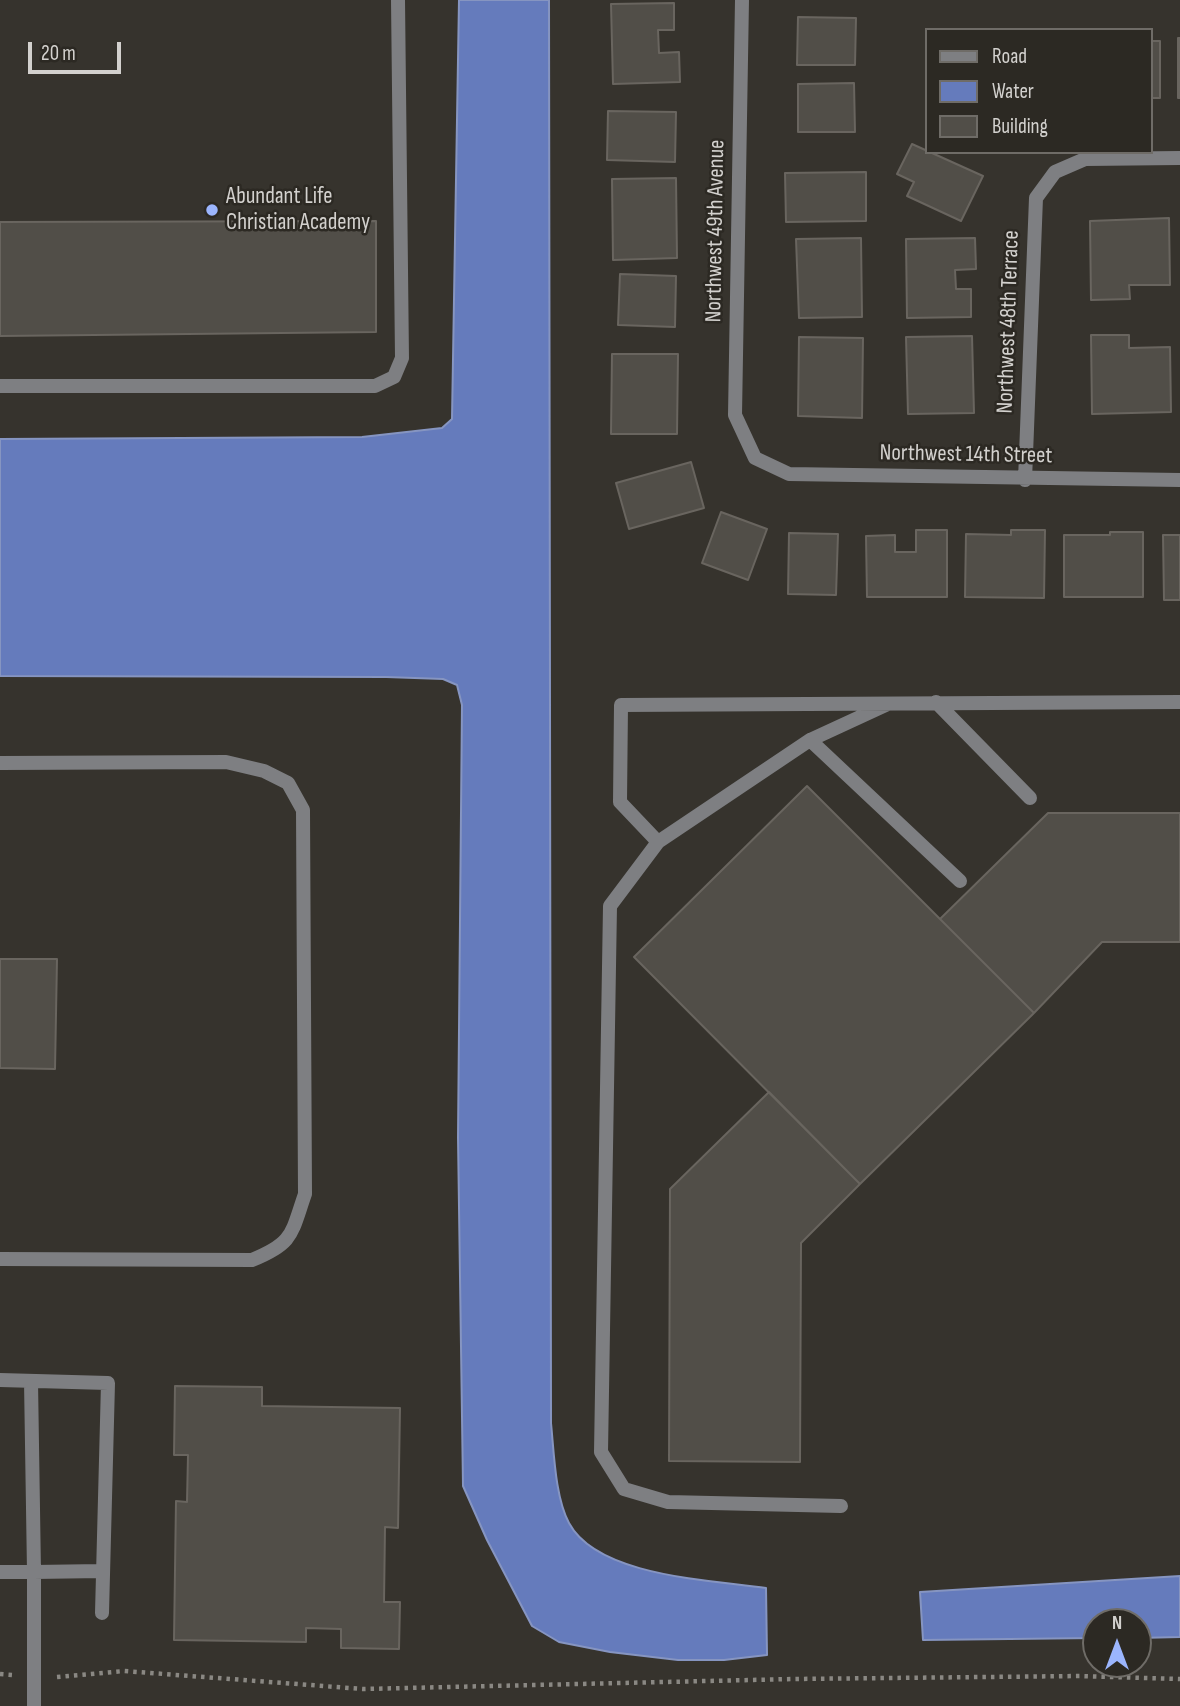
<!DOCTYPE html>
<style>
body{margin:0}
#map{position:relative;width:1180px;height:1706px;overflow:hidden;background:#36332d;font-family:"Sofia Sans Condensed",sans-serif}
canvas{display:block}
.legend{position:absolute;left:925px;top:28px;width:228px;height:126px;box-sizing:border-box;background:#2c2923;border:2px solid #6f6c67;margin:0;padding:9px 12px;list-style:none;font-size:21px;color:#d3d1ce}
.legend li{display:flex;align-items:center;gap:14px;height:35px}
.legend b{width:35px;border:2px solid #6f6c67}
.north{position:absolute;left:1082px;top:1608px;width:70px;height:70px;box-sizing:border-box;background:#2c2923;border:2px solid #6f6c67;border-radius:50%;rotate:0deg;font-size:19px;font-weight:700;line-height:28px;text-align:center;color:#d3d1ce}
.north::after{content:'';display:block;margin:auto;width:24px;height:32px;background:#9bb5fd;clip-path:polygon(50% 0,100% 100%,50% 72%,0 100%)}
.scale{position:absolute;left:28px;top:42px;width:93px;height:32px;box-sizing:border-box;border:4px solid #d3d1ce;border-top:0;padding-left:9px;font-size:21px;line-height:24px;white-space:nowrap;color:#d3d1ce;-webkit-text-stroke:5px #2c2923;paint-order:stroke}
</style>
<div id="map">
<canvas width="1180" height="1706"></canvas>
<ul class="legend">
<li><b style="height:9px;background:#7e7f82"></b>Road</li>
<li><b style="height:19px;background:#657bbc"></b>Water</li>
<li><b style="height:19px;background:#514e48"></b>Building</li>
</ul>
<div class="north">N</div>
<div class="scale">20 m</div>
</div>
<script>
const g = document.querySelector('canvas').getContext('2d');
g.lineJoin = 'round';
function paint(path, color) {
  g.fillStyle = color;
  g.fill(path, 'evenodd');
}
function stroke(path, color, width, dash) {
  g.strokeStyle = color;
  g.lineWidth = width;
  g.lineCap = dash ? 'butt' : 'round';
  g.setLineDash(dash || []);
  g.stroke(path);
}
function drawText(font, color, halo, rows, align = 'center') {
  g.font = font + ' "Sofia Sans Condensed",sans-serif';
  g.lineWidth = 5;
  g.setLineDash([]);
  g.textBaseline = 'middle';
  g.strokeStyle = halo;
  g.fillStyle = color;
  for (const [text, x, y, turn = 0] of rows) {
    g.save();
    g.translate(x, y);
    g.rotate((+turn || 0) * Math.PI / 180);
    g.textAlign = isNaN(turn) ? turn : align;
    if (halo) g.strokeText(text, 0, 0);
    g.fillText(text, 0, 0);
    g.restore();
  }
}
const water = new Path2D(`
 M459 0H549L551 1423C554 1452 555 1497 569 1523 598 1577 712 1580 766 1588L767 1655 724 1660H678L610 1652 559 1642 532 1626 487 1540 463 1486 458 1137 462 705 457 685 443 679 386 677 0 676V439L362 437 442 428 452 419Z
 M1180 1576V1637L1138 1638V1622H1096V1638L923 1640 920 1592Z`);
paint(water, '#657bbc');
stroke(water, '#8695c1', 2);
const building = new Path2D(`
 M674 3V30H658L659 53 679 52 680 82 613 84 611 4Z
 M798 17 856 18 855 65H797Z
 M1178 38H1180V98H1178Z
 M1150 41H1160V98H1150Z
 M854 83 855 132H798V84Z
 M608 111 676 112 675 162 607 160Z
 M912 144 983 176 961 221 907 196 914 182 897 174Z
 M866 172V221L786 222 785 173Z
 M676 178 677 258 613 260 612 179Z
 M1169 218 1170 285H1129L1130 299 1091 300 1090 221Z
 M376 221V332L0 336V222Z
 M861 238 862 317 799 318 796 239Z
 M975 238 976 269 955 270 956 289H971V317L907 318 906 239Z
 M620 274 676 276 675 327 618 325Z
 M1091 335H1129V348L1170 347 1171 412 1092 414Z
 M972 336 974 413 908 414 906 337Z
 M799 337 863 338 862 418 798 416Z
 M612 354H678L677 434H611Z
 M691 462 704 508 629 529 616 483Z
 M721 512 767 529 748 580 702 563Z
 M916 530H947V597H867L866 536 895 535V552H916Z
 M1011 530H1045L1044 598 965 597 966 534 1011 535Z
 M1110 532H1143V597H1064V535H1110Z
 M789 533 838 534 836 595 788 594Z
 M1163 535H1180V600H1164Z
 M807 786 1034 1013 860 1184 634 957Z
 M1048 813H1180V942H1102L1034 1013 940 919Z
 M0 959H57L55 1069 0 1068Z
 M769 1092 860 1184 801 1243 800 1462 669 1461 670 1189Z
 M175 1386 262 1387V1406L400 1408 398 1528 385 1527 384 1602H400L399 1649 341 1648V1629L306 1628V1642L174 1640 176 1501 187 1502 188 1455H174Z`);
paint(building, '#514e48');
stroke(building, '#69655f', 2);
stroke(new Path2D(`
 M0 1674 13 1675
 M57 1677 124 1671 363 1689 793 1679 1080 1676 1180 1679`), '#8a8883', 4.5, [3.5, 5]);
stroke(new Path2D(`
 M0 386H375L394 377 402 358 398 0
 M936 702 1030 798
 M810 740 888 704
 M0 763 226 762 264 771 288 783 303 810 305 1194C291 1234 294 1243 252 1260L0 1259
 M658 842 810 740 960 881
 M0 1380 108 1383 102 1613
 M841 1506 668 1502 624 1489 601 1452 610 906 658 842 620 802 621 705 1180 702
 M0 1572H34L31 1381
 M34 1706V1572L102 1571`), '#7e7f82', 14);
stroke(new Path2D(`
 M742 0 735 415 755 458 789 474 1180 480
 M1025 480 1036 198 1055 172 1085 159 1180 158`), '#7e7f82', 14);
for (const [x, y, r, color] of [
 [212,210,7,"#9bb5fd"]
]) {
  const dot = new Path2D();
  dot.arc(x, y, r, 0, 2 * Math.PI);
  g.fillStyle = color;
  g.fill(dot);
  stroke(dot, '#2c2923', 2.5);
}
drawText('23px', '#d3d1ce', '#2c2923', [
 ["Abundant Life",226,197],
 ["Christian Academy",226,223]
], 'left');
drawText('23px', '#d3d1ce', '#2c2923', [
 ["Northwest 49th Avenue",716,231,-89],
 ["Northwest 48th Terrace",1009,322,-88],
 ["Northwest 14th Street",966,455,1]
]);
</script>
